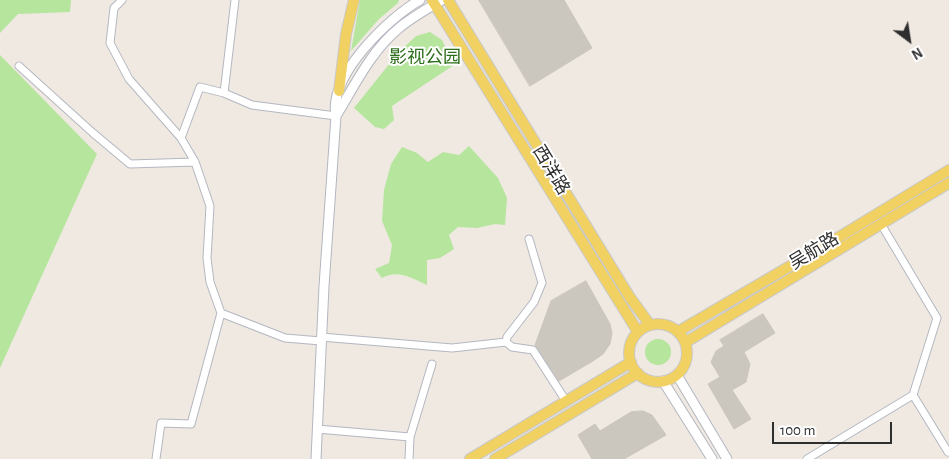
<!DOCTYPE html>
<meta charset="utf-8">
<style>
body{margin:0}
#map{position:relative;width:949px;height:459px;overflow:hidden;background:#efe9e1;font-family:"Alegreya Sans",sans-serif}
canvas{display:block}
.north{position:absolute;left:884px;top:15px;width:50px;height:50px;-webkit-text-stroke:4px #fff;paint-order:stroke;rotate:149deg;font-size:14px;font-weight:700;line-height:20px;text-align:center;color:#2e2e2e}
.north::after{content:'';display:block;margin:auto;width:18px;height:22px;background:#2e2e2e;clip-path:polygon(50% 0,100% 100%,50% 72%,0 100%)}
.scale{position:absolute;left:772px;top:422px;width:120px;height:22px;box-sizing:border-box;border:2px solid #2e2e2e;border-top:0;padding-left:6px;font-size:15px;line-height:18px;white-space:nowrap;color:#2e2e2e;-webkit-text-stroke:4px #fff;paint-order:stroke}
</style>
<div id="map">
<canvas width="949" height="459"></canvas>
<div class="north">N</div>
<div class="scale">100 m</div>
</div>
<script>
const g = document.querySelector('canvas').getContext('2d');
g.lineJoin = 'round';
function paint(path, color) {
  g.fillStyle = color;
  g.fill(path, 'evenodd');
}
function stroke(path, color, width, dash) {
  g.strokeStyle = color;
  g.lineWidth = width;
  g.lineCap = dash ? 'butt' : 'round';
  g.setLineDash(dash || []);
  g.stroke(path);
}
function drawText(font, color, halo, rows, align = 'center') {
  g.font = font + ' "Alegreya Sans","Noto Sans SC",sans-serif';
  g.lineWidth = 4;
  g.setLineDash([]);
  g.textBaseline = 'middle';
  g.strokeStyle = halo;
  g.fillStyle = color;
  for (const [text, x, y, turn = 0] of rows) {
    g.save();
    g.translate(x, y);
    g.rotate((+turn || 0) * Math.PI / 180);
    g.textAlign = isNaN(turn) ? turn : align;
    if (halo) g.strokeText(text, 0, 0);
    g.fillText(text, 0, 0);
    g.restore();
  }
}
paint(new Path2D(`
 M0 0H71L70 12 18 14 0 33Z
 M360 0H399L398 3 379 19 351 51Z
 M430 32 442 40 454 65 392 106 394 120 384 129 375 127 354 108 398 53 416 36Z
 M0 55 97 154 0 368Z
 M469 146 498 178 507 198 505 225 495 224 477 228 458 227 449 235 454 249 440 258 427 260V285C412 278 397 269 382 278L375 269 389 263 392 245 382 221 384 190 391 164 402 147 417 153 428 162 443 152 459 155Z
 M645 352a13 13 0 1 1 26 0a13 13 0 1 1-26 0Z`), '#b6e59e');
const building = new Path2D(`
 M479 0H564L592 48 530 86Z
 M586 281 610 324 612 333 610 344 603 354 593 361 559 381 535 345 551 301Z
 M763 314 775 333 744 352 750 364 746 382 732 390 751 419 734 429 708 384 720 377 711 362 716 351 724 346 720 340Z
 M643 411 652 415 666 435 624 459H592L578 435 595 424 600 431 631 412Z`);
paint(building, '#cbc7bf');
stroke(building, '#cbc5ba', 1);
const street = new Path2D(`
 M122 0 114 8 110 43 129 79 181 138
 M19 66 93 133 130 164 195 162
 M224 93 252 105 336 116
 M529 239 542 283 534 302 507 337 506 342 512 347 533 350 566 401
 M221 313 210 282 207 258 210 206 195 162 181 138 200 87 224 93 235 0
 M321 337 452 348 506 342
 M913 395 948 452
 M317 429 410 437
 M156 459 161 423 191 424 221 313 285 338 321 341
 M409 459 410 437 432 364
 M807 459 913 395 937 318 881 224`);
const secondary = new Path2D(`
 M336 116C355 85 371 51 399 28 412 17 427 9 442 0
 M677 375 727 459
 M663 381 712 459
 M316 459 324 286 336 116C328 76 388 18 420 0`);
const primary = new Path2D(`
 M432 0 638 332
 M448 0 629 296 650 325
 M339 91 346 34 354 0
 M629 353a29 29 0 1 1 58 0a29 29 0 1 1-58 0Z
 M679 331 826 245 949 170
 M686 342 949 183
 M470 459 631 362
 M495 459 638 373`);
stroke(street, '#b4b7c1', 9);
stroke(secondary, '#b4b7c1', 11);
stroke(primary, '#c9c9c9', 12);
stroke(street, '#fff', 7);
stroke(secondary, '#fff', 9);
stroke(primary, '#f2d163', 10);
drawText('18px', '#2c6e1b', '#fff', [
 ["影视公园",425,58]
]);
drawText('18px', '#2e2e2e', '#fff', [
 ["西洋路",551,170,59],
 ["吴航路",814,251,-31]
]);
</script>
